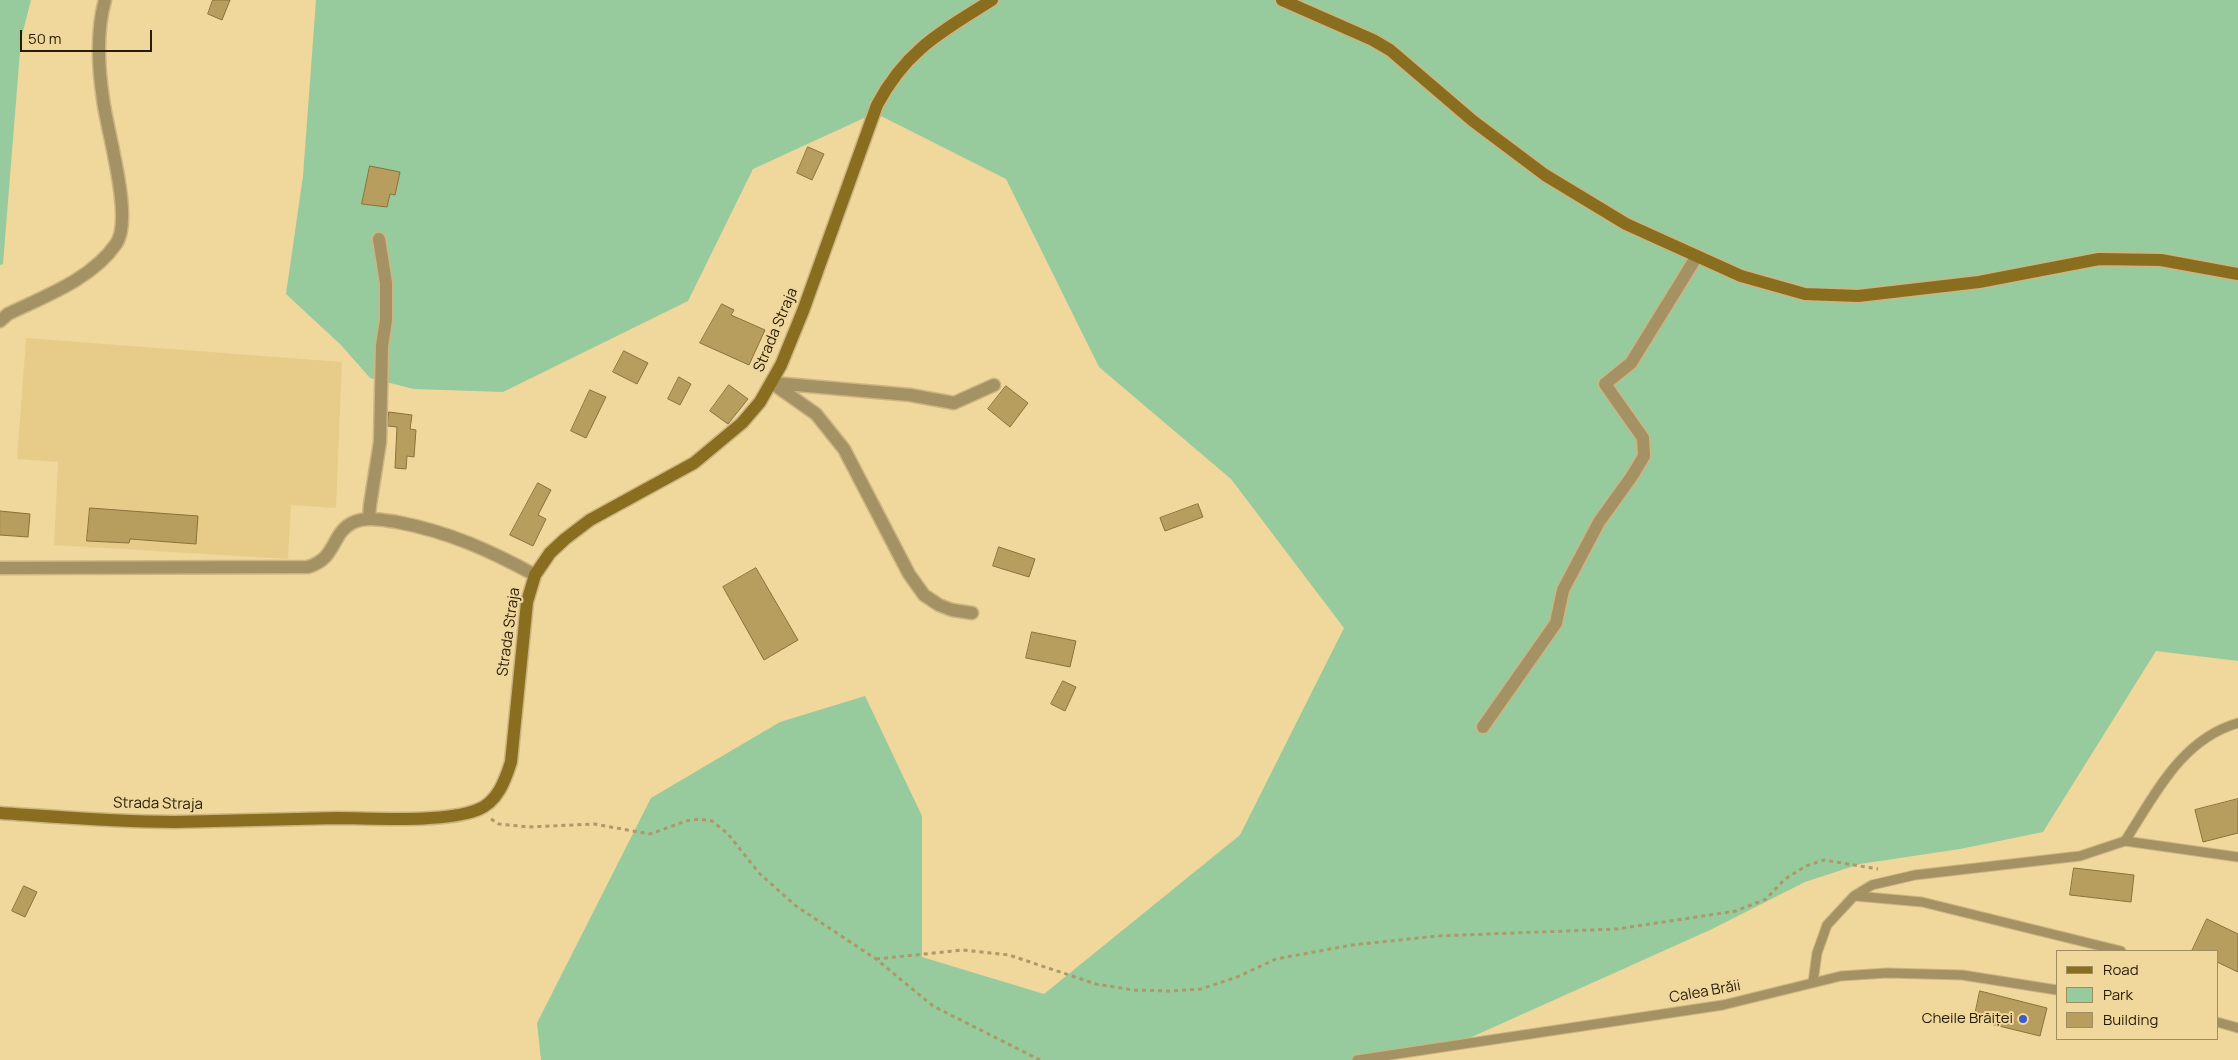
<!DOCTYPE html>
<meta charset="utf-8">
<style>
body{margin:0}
#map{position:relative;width:2238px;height:1060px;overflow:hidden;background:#f0d79c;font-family:Manrope,sans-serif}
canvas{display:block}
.legend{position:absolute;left:2056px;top:950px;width:162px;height:90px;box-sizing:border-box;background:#f0d79c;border:1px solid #9f8c60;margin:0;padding:6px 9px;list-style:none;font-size:15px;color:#261c05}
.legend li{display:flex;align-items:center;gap:10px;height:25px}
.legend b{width:25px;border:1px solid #9f8c60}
.scale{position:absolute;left:20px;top:30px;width:132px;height:22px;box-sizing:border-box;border:2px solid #261c05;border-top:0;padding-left:6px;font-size:15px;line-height:18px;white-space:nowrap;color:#261c05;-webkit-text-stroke:4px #f0d79c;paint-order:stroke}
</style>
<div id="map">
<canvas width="2238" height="1060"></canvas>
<ul class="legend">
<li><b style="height:6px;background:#8a6e1f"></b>Road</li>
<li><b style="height:14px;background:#97cb9d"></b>Park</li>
<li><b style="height:14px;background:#b79d5e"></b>Building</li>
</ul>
<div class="scale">50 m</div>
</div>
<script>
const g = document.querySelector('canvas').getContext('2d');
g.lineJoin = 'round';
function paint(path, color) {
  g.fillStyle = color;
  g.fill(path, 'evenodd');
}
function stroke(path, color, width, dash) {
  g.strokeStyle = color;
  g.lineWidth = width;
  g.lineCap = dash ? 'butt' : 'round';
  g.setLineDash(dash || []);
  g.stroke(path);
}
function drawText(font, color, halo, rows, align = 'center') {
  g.font = font + ' Manrope,sans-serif';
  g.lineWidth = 4;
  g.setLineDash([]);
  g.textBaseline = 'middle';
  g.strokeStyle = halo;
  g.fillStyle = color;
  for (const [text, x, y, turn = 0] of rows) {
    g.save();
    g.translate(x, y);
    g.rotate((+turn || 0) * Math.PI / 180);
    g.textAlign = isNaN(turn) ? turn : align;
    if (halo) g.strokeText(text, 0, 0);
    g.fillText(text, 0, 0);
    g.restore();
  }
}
paint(new Path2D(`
 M26 338 342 362 336 508 291 505 288 559 54 545 58 462 17 459Z`), '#e7cc89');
paint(new Path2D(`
 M0 0H31L21 39 3 264 0 265Z
 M316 0H2238V661L2156 651 2043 832 1960 849 1860 864 1805 882 1710 930 1465 1040 1393 1060H541L537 1023 651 798 780 722 865 696 922 816V957L1044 994 1240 835 1344 628 1231 479 1099 367 1006 179 875 113 753 169 688 301 503 392 414 389 370 378 341 345 286 294 303 176Z`), '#97cb9d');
const building = new Path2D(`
 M213 0H230L222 20 208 14Z
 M808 147 824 154 812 180 797 173Z
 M370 166 400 172 395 195 390 194 387 207 362 204Z
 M722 304 734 310 731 315 765 330 749 365 700 343Z
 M624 351 648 363 637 384 613 372Z
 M679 377 691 384 680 405 668 399Z
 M729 385 748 399 728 424 710 411Z
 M1006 386 1028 403 1010 427 988 409Z
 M590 390 606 397 586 438 571 431Z
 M389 412 412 415 410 429 416 430 414 457 407 456 406 469 395 468 397 427 388 426Z
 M538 483 551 490 538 515 546 519 533 546 510 535Z
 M1198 504 1203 517 1165 531 1160 518Z
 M90 508 198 516 196 544 130 539 129 543 87 541Z
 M0 511 30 514 28 537 0 535Z
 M999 547 1035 559 1029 577 993 566Z
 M756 568 798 640 764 660 723 587Z
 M1032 632 1076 641 1070 667 1026 658Z
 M1063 681 1076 687 1065 711 1051 704Z
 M2238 799V833L2203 842 2195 810Z
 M2074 868 2134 875 2131 902 2070 895Z
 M24 886 37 892 25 917 12 911Z
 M2207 919 2238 934V972L2217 962V951H2192Z
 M1980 991 2047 1008 2040 1036 1974 1020Z`);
paint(building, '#b79d5e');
stroke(building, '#89723a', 1);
const service = new Path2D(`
 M2125 841C2155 795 2181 739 2238 723
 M1855 896 1922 902 2121 951
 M1813 982 1817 953 1827 925 1854 896 1872 885 1915 875 2080 856 2125 841 2238 857
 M2217 1022 2238 1028
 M1357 1060 1723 1005 1841 976 1887 973 1962 975 2057 990`);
const minor = new Path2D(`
 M0 321 8 314C45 296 92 279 116 244 134 219 107 132 103 99 98 66 96 32 105 0
 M772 383 816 414 844 449 909 574 924 595 939 605 952 610 972 613
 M774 383 910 395 954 403 994 385
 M369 519 370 505 380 442 382 346 386 320V283L379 239
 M0 568 308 567C337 558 331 534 352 523 366 516 382 520 397 522 449 532 489 550 535 575
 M1483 727 1556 623 1563 590 1599 522 1632 476 1644 456 1643 438 1605 384 1631 363 1697 256`);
const secondary = new Path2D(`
 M1282 0 1373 40 1390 50 1473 121 1545 175 1626 224 1741 276 1805 294 1858 296 1979 282 2099 259 2161 260 2238 274
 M0 813C58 817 116 822 174 822 229 821 283 819 337 818 374 818 443 823 477 810 497 803 505 781 511 762L527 602 535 575 550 553 565 539 590 520 694 463 742 423 760 402 781 365 803 311 877 105C906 50 941 32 992 0`);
stroke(service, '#ccb581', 11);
stroke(minor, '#ccb581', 15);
stroke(secondary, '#ccb581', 15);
stroke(new Path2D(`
 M491 819 499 824 529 827 594 824 650 834 686 821 699 819 712 821 728 834 759 873 796 906 876 959 933 1006 1040 1060
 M876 959 963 950 1009 955 1096 984 1133 990 1169 991 1201 989 1237 977 1276 959 1352 945 1437 936 1617 929 1736 911 1766 899 1785 879 1806 866 1824 860 1878 869`), '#ac9869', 3, [4, 4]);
stroke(service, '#a49164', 9);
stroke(minor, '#a49164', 12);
stroke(secondary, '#8a6e1f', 12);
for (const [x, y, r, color] of [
 [2023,1019,5,"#3b5bcd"]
]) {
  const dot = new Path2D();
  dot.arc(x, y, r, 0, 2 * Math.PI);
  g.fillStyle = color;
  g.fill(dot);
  stroke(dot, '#f0d79c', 2);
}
drawText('15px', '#261c05', '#f0d79c', [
 ["Strada Straja",776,330,-67],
 ["Strada Straja",509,632,-82],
 ["Strada Straja",158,804,1],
 ["Calea Brăii",1705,992,-10]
]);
drawText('15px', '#261c05', '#f0d79c', [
 ["Cheile Brăiței",2013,1019]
], 'right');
</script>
